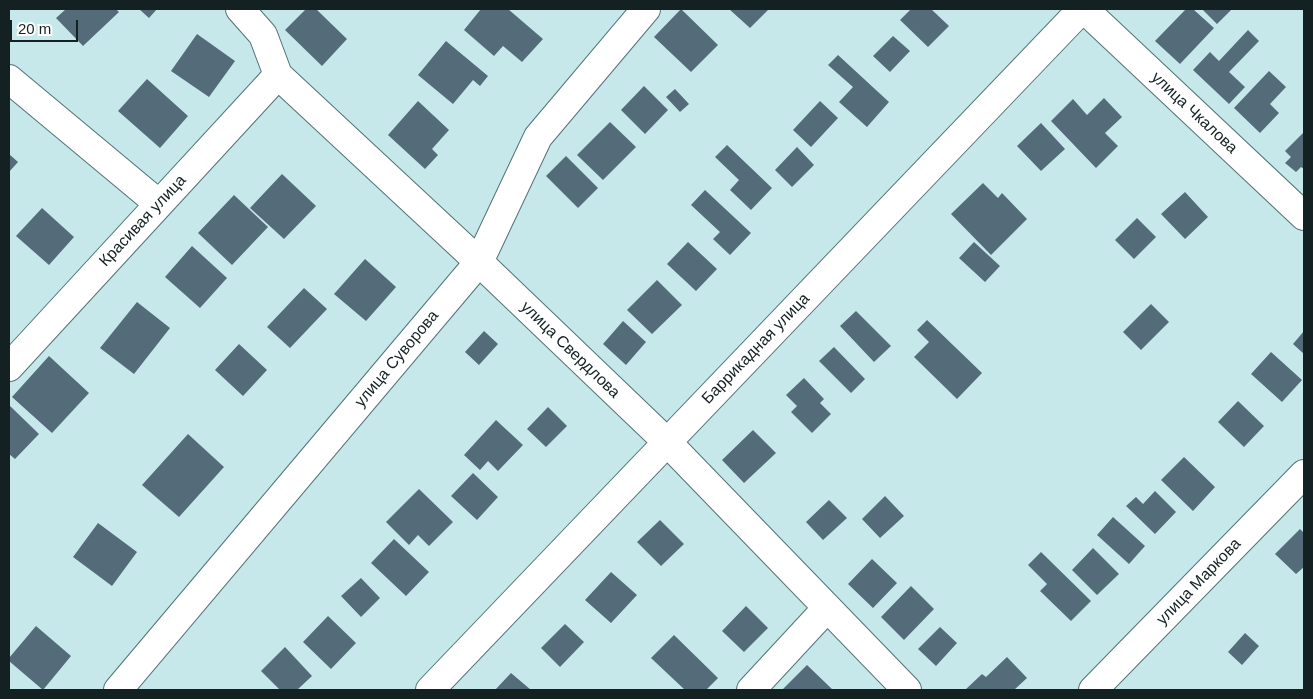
<!DOCTYPE html>
<meta charset="utf-8">
<style>
body{margin:0}
#map{position:relative;width:1313px;height:699px;overflow:hidden;background:#c6e8eb;font-family:Helvetica,sans-serif}
canvas{display:block}
.frame{position:absolute;inset:0;border:10px solid #142122;pointer-events:none}
.scale{position:absolute;left:10px;top:20px;width:68px;height:22px;box-sizing:border-box;border:2px solid #142122;border-top:0;padding-left:6px;font-size:15px;line-height:18px;white-space:nowrap;color:#142122;-webkit-text-stroke:4px #fff;paint-order:stroke}
</style>
<div id="map">
<canvas width="1313" height="699"></canvas>
<div class="frame"></div>
<div class="scale">20 m</div>
</div>
<script>
const g = document.querySelector('canvas').getContext('2d');
g.lineJoin = 'round';
function paint(path, color) {
  g.fillStyle = color;
  g.fill(path, 'evenodd');
}
function stroke(path, color, width, dash) {
  g.strokeStyle = color;
  g.lineWidth = width;
  g.lineCap = dash ? 'butt' : 'round';
  g.setLineDash(dash || []);
  g.stroke(path);
}
function drawText(font, color, halo, rows, align = 'center') {
  g.font = font + ' Helvetica,sans-serif';
  g.lineWidth = 5;
  g.setLineDash([]);
  g.textBaseline = 'middle';
  g.strokeStyle = halo;
  g.fillStyle = color;
  for (const [text, x, y, turn = 0] of rows) {
    g.save();
    g.translate(x, y);
    g.rotate((+turn || 0) * Math.PI / 180);
    g.textAlign = isNaN(turn) ? turn : align;
    if (halo) g.strokeText(text, 0, 0);
    g.fillText(text, 0, 0);
    g.restore();
  }
}
paint(new Path2D(`
 M66 9H116L119 12 83 46 56 18Z
 M139 9H157L149 18Z
 M306 9H316L347 39 322 66 285 30Z
 M481 9H508L543 39 522 62 503 46 494 56 464 30Z
 M681 9 718 45 691 72 654 37Z
 M729 9H769L750 28Z
 M911 9H931L949 26 928 47 900 20Z
 M1186 9H1193L1214 28 1180 64 1155 41Z
 M1202 9H1232L1217 24Z
 M1248 30 1259 41 1229 72 1245 87 1229 104 1193 70 1210 52 1219 61Z
 M197 34 235 61 209 97 171 71Z
 M893 36 910 51 890 72 873 56Z
 M446 41 488 76 480 86 473 80 453 104 418 75Z
 M838 55 889 102 867 127 839 102 853 87 828 65Z
 M1269 71 1286 87 1270 104 1279 113 1260 133 1234 108Z
 M147 79 188 116 160 148 118 111Z
 M644 86 668 110 645 134 621 110Z
 M675 89 689 104 680 112 666 97Z
 M1104 98 1122 117 1105 133 1118 146 1096 168 1051 121 1073 99 1087 115Z
 M418 101 449 130 432 149 438 155 425 169 388 135Z
 M820 101 838 118 811 147 793 130Z
 M610 122 636 147 603 180 577 155Z
 M1041 123 1065 149 1041 171 1017 146Z
 M1304 132V169L1301 167 1296 172 1285 163 1291 157 1285 151Z
 M727 145 772 188 751 210 730 190 739 180 715 157Z
 M797 147 814 165 792 187 775 170Z
 M9 154 18 162 9 172Z
 M566 156 598 188 578 208 546 176Z
 M282 174 316 206 284 239 250 208Z
 M983 183 998 198 1002 193 1027 219 991 255 951 214Z
 M705 190 751 233 730 255 713 239 720 232 691 205Z
 M1185 192 1208 217 1185 239 1161 214Z
 M234 195 268 227 232 265 198 233Z
 M42 208 74 237 49 265 16 236Z
 M1137 218 1156 237 1134 259 1115 240Z
 M688 242 717 269 696 291 667 264Z
 M974 242 1000 266 985 282 959 258Z
 M192 246 227 278 200 308 165 277Z
 M365 259 396 287 366 321 334 294Z
 M657 280 682 305 652 334 627 310Z
 M304 288 327 309 290 348 267 327Z
 M137 302 170 328 134 374 100 348Z
 M1151 304 1169 322 1141 350 1123 332Z
 M856 311 891 346 874 362 840 326Z
 M927 320 982 373 957 399 914 357 929 342 917 330Z
 M623 321 646 342 626 365 603 344Z
 M484 331 498 344 479 365 465 352Z
 M1304 331V354L1293 344Z
 M239 344 267 370 243 396 215 370Z
 M834 347 865 379 851 393 819 361Z
 M1271 352 1302 380 1282 402 1251 374Z
 M49 356 89 393 52 433 12 397Z
 M804 378 824 399 820 403 831 414 812 433 791 412 797 406 786 395Z
 M1238 401 1264 426 1244 447 1218 422Z
 M9 405 39 434 15 459 9 454Z
 M548 407 567 426 546 447 527 429Z
 M496 420 523 445 498 471 488 461 480 470 464 455Z
 M753 430 776 453 744 483 722 460Z
 M188 434 224 467 179 517 142 485Z
 M1184 457 1215 487 1193 511 1161 480Z
 M473 473 498 497 477 520 451 496Z
 M419 489 453 522 429 546 418 535 409 545 386 522Z
 M1155 491 1176 512 1155 534 1126 506 1136 497 1143 504Z
 M885 496 904 516 880 538 862 519Z
 M829 500 847 518 823 540 806 522Z
 M1113 517 1145 546 1129 564 1097 535Z
 M660 520 684 544 661 566 637 542Z
 M98 523 137 552 112 586 73 557Z
 M1300 529 1304 533V567L1296 574 1275 554Z
 M394 539 429 572 406 596 371 563Z
 M1093 548 1119 574 1097 595 1072 570Z
 M1041 552 1091 601 1071 621 1040 591 1047 584 1028 565Z
 M872 559 897 583 873 608 848 584Z
 M611 572 637 595 611 623 585 600Z
 M361 578 380 598 361 617 341 596Z
 M911 586 934 609 904 640 881 617Z
 M746 606 768 628 744 652 722 631Z
 M328 616 356 643 331 669 303 642Z
 M565 624 584 642 560 667 541 648Z
 M36 626 71 656 43 690 9 661V658Z
 M940 627 957 643 936 666 918 649Z
 M1245 633 1259 646 1242 665 1228 652Z
 M674 635 718 678 706 690H685L651 658Z
 M285 647 312 676 297 690H280L261 671Z
 M1007 657 1027 678 1014 690H965L982 674 986 677Z
 M807 665 833 690H782Z
 M511 673 531 690H495Z`), '#546b7a');
const street = new Path2D(`
 M240 9 263 35 278 75 479 262 667 442 907 690
 M1084 9 1304 216
 M9 79 159 204
 M9 367 278 75
 M118 690 479 262 538 137 646 9
 M430 690 1082 9
 M751 690 827 608`);
const secondary = new Path2D(`
 M1093 690 1304 474`);
stroke(street, '#537275', 30);
stroke(secondary, '#537275', 30);
stroke(street, '#fff', 28);
stroke(secondary, '#fff', 28);
drawText('16px', '#142122', '#fff', [
 ["улица Чкалова",1194,113,43],
 ["Красивая улица",143,221,-47],
 ["Баррикадная улица",756,349,-46],
 ["улица Свердлова",570,350,44],
 ["улица Суворова",397,359,-50],
 ["улица Маркова",1199,582,-46]
]);
</script>
